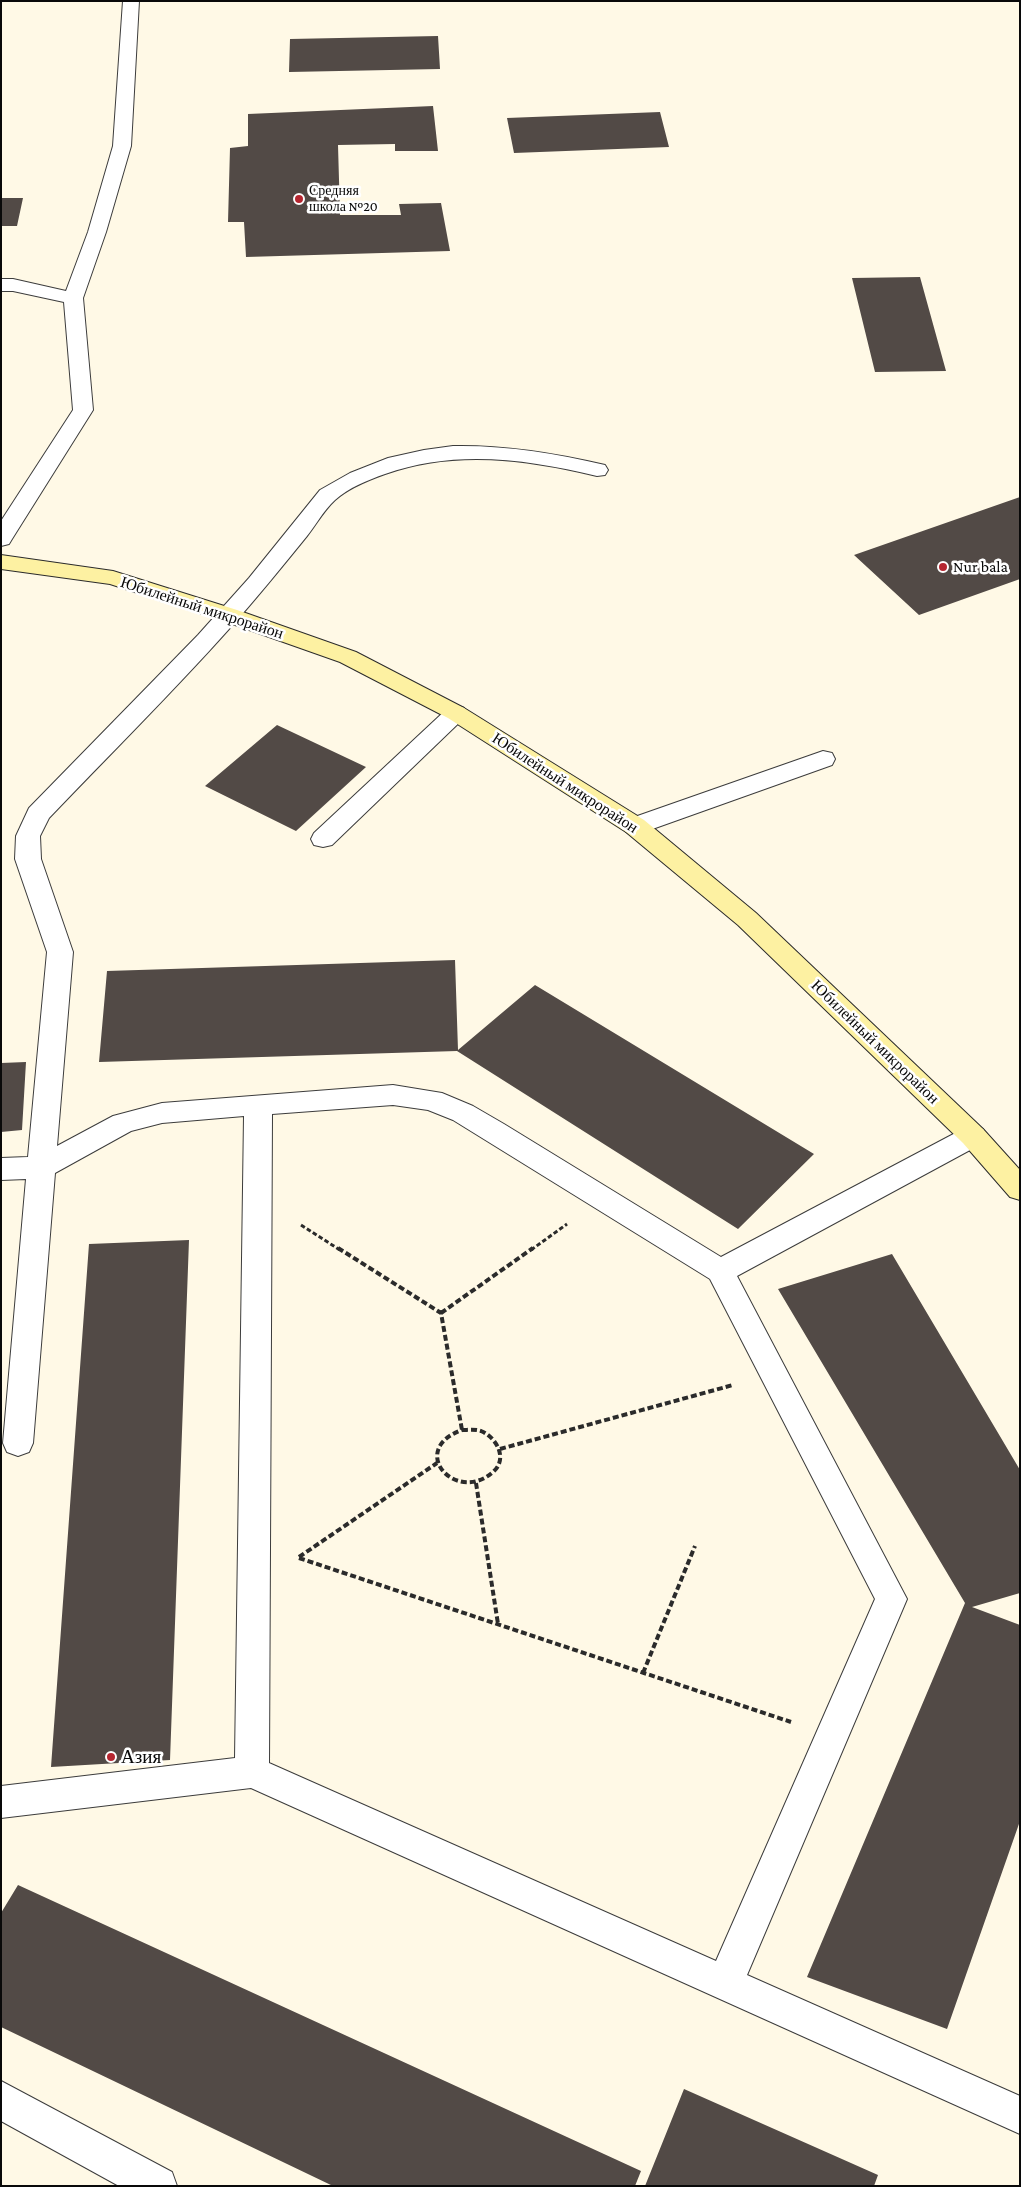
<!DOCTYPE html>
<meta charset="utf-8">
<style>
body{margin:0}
#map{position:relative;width:1021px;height:2187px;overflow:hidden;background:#fff9e6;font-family:"Crimson Pro",serif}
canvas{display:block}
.frame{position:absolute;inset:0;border:2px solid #090909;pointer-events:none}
</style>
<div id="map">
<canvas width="1021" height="2187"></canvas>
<div class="frame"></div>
</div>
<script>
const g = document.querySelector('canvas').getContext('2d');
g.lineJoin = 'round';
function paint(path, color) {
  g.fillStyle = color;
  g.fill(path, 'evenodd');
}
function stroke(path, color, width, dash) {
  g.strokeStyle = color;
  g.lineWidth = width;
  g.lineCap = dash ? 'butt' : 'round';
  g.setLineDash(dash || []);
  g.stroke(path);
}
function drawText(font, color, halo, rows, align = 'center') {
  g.font = font + ' "Crimson Pro",serif';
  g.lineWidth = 5;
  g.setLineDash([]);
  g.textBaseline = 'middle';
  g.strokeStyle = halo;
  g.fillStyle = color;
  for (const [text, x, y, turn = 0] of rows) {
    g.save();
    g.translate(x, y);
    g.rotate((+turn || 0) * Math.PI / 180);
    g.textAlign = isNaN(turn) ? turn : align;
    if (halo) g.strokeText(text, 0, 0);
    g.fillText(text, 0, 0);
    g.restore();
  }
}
paint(new Path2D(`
 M438 36 440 69 289 72 290 39Z
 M433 106 438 151H395V144L338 145 340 215H401L399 204 441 203 450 251 246 257 244 222H228L230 148 248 146V114Z
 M660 112 669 147 514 153 507 118Z
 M1 198H23L17 226H1Z
 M920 277 946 371 875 372 852 278Z
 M1020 497V579L919 615 854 555Z
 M277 725 366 767 296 831 205 786Z
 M455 960 458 1050 535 985 814 1154 738 1229 457 1051 99 1062 107 971Z
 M26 1062 22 1130 1 1132V1063Z
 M189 1240 170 1760 51 1767 89 1244Z
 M892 1254 1020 1470V1593L972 1607 1020 1625V1821L947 2029 807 1977 965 1603 778 1289Z
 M18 1885 641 2171 635 2186H333L1 2027V1913Z
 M684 2089 878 2175 874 2186H645Z`), '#524a46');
const lane = new Path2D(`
 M123 1H139L131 146 106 232 83 298 93 410 12 539 9 544 1 546V521L73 410 64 302 13 291H1V279H13L66 291 88 232 113 146Z
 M453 446C505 445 554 453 605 465L608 470 605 475 597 476C527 459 455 449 385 474 368 480 348 488 335 500 323 511 316 525 307 536 281 568 256 599 229 629 171 694 109 755 49 818L40 836 41 859 73 952 57 1146 113 1116 162 1103 393 1085 442 1093 473 1106 504 1124 721 1257 963 1129 973 1125 983 1129 987 1136 983 1143 737 1276 907 1599 747 1975 1020 2096V2134L251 1788 1 1818V1786L235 1758 244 1116 162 1123 131 1131 55 1173 33 1443 29 1452 18 1456 7 1452 3 1443 26 1179 1 1180V1158L28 1157 47 952 15 859 16 836 29 808 198 635 249 578 320 490 350 473 388 458 424 450ZM393 1105 428 1110 453 1120 710 1279 875 1599 716 1961 269 1763 272 1114Z
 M456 705 464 708 468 713 464 718 332 845 323 847 314 845 311 839 314 833 448 708Z
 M823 751 832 753 835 759 832 765 644 832 635 834 626 832 623 826 626 820Z
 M1 2081 172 2172 177 2186H119L1 2121Z`);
const secondary = new Path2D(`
 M1 555 113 571 237 610 356 652 464 708 644 820 756 913 983 1129 1020 1170V1200L1010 1197 963 1143 738 925 626 832 448 718 340 662 221 620 110 584 1 569Z`);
stroke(lane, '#3c3c3c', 2);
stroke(secondary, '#2b2b2b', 2);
stroke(new Path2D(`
 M301 1225 340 1250
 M531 1250 567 1224`), '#2b2b2b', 3, [4.5, 2.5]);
stroke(new Path2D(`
 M338 1248 441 1313 462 1430
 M441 1313 533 1248
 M462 1430C468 1430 475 1429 481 1431 496 1437 508 1458 494 1471 457 1506 406 1450 462 1430Z
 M500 1449 733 1385
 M476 1483 498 1624
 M299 1557 437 1463
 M299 1558 791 1722
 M643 1673 695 1546`), '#2b2b2b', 4, [6, 3]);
paint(lane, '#fff');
paint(secondary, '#fdf1a2');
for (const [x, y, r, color] of [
 [299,199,5,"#b52630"],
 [943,567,5,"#b52630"],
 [111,1757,5,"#b52630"]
]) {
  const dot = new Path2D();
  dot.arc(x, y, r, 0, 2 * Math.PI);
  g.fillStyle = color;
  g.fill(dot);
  stroke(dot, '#fff', 2);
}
drawText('14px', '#090909', '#fff', [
 ["Средняя",309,191],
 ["школа №20",309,207]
], 'left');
drawText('16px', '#090909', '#fff', [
 ["Nur bala",953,567]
], 'left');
drawText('16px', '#090909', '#fff', [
 ["Юбилейный микрорайон",202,608,18],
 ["Юбилейный микрорайон",565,783,33],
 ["Юбилейный микрорайон",875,1042,44]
]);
drawText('19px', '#090909', '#fff', [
 ["Азия",121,1757]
], 'left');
</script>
